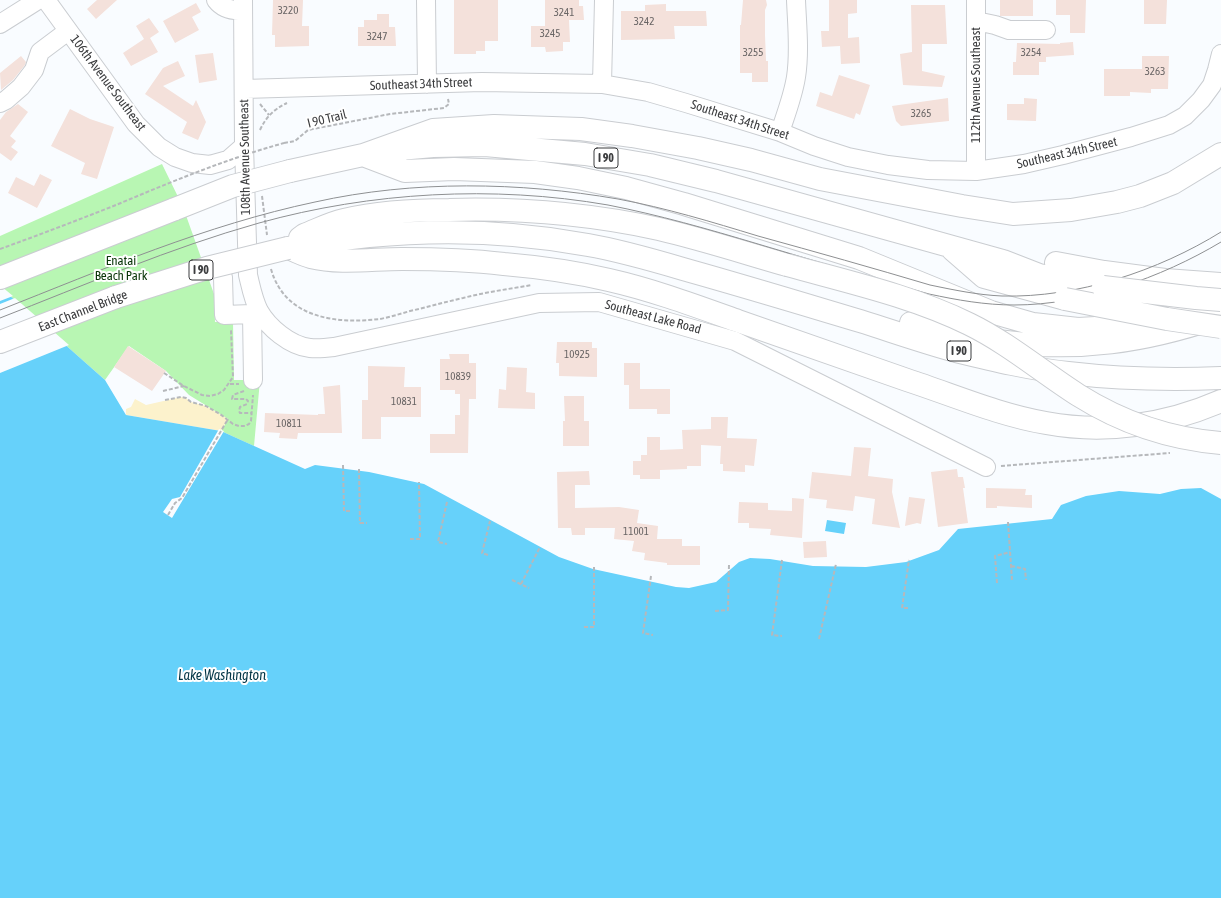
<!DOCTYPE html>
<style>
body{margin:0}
canvas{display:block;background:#f9fcff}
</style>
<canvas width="1221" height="898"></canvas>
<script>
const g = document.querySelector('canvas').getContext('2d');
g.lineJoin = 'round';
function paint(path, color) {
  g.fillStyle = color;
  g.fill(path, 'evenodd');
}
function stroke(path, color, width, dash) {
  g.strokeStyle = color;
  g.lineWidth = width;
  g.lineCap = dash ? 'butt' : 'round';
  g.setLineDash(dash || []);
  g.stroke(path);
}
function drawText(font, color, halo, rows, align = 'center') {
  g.font = font + ' "Asap Condensed",sans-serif';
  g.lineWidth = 4;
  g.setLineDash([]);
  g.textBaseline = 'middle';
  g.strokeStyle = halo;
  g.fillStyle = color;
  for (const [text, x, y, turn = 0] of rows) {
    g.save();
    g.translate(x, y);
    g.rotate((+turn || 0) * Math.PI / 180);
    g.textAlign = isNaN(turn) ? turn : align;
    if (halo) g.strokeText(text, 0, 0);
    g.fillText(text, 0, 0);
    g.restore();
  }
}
paint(new Path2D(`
 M162 164 183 207 214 294 215 322H233L234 380H260L254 446 221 431 228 419 189 395 166 371 129 346 105 380 0 287V236Z`), '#b8f6b3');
paint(new Path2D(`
 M181 397 186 398 191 402 206 406 228 419 221 431 126 415V409L131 407 135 399 146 405Z`), '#fcf2cc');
paint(new Path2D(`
 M0 287 105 380 126 415 221 431 305 469 315 465 369 472 424 484 559 557 593 569 676 587 689 588 716 582 739 562 750 558 770 559 813 566 866 567 906 562 939 550 958 529 1052 519 1061 505 1086 496 1119 491 1160 494 1181 489 1201 488 1221 499V898H0Z
 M827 520 846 523 844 534 825 531Z`), '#66d1fa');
paint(new Path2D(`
 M0 285 1 286 13 296 0 301Z
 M15 298 69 345 0 373V304Z
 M219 429 224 431 172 518 163 512 172 499 180 497Z`), '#f9fcff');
paint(new Path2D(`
 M97 0H117L96 19 87 9Z
 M273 0H303L302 26H309V46L275 47V35H272Z
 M454 0H498V41H485V51H476V54H454Z
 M545 0H579V6H583L584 20H569L570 42H563V51L546 52 545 47H531V26H545Z
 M743 0H766L767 5 765 10V35L766 61H768V82H752V73H740V25H741Z
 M829 0H857V13L848 14V38L859 37 860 63 841 64 840 46 822 47 821 31H829Z
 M1000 0H1033V16H1000Z
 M1056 0H1086L1085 33H1070V15H1056Z
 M1144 0H1167L1166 24H1144Z
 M196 3 201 12 192 17 199 30 175 43 163 21Z
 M666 4V11H706L707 26H674L675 39 621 40V11H645V5Z
 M911 5H945L947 44H922V71L945 76 942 87 903 85 900 54 912 52Z
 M377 14H389V27H395L396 46H358V27H364V20H377Z
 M149 18 159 32 150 38 158 52 131 66 123 53 144 39 136 26Z
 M1073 42 1074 55 1046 57V62H1039V75H1013V62H1016L1017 43 1060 44V43Z
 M213 53 217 80 199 83 195 55Z
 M21 56 26 62 25 65 13 80 1 90 0 73Z
 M1142 56H1169L1168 89H1151V93L1130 92V96H1104V69H1142Z
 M178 61 185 76 163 86 193 106 196 100 206 122 198 140 182 133 187 122 145 94 163 68Z
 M839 75 870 85 860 115 856 113 854 119 816 106 820 92 832 96Z
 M948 98 949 121 901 126 896 121 892 106Z
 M1024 98 1037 99 1036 121 1007 120V104H1024Z
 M18 104 28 112 10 136 16 141 11 147 18 152 11 161 0 153V120L6 112Z
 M70 109 90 119 114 127 97 179 81 174 85 163 51 146Z
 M40 174 52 180 37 208 8 193 16 177 34 186Z
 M557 342H592V348H597V377L559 376V363H556Z
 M128 346 166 371 152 391 114 367Z
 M449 354H469V363H476V399H469L468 453H430V434H455V415H460V394H455V390H440V359H450Z
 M624 363H640V389H670V414H657V409H629V385H624Z
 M368 366 405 367 404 387H421V417H381V439H362V400H368Z
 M507 367 527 368 526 392 535 393V409L498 408 499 389 506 390Z
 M340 385 342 433H298L297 439 279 438 280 433 264 432 265 413 318 415V414H325L323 387Z
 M564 396H584V421H589V446H563V421H565Z
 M711 417H728L727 438 757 439 754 466 745 465V472L723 471V464H720L721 446 701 445V466H687V469L660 470V479H640V475H633V461H641V455H647V437H660V450L683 449 682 430 711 429Z
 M854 447 871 448 868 476 893 479 892 492 900 528 872 524 875 499 855 496 853 511 826 508 827 500 809 498 812 472 851 476Z
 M957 469 958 477H963L965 488H963L968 523 938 527 931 472Z
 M589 471 590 485H575V508L619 507 639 510 637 523 658 526 657 539H682V546H700V565H667V563L644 560 645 553 632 551 634 541 614 539 615 528H585V535H572L571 528H558L557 472Z
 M986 488 1026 489 1025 495H1032V508L997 506V508H986Z
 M909 497 925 499 921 524 917 523 905 526Z
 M792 498 804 499 802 538 770 535 771 529 749 528V523H738L739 502 768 503V510L792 511Z
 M826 541 827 557 804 558 803 542Z`), '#f4e1db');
const minor = new Path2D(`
 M46 0 136 124 159 147 175 157 192 163 210 165 228 160 244 146
 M216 0C223 9 232 11 243 10
 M243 0 244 146 248 275C251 287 253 299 259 311 268 327 290 346 310 348 318 349 326 348 334 347L539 303 599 302 735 341 986 467
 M426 0 427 84
 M976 21 995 25 1009 30H1046
 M0 24 38 0
 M602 84 604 0
 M244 89 482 82 602 84 648 92 686 103 780 132 814 146 848 157 888 165 928 170 976 171 1024 164 1063 155 1131 137 1169 125 1185 116 1201 100 1212 85 1217 70 1221 54
 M0 103 6 100 21 87 34 70 40 52 68 31
 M780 132C786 114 793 96 796 77 800 52 797 25 796 0
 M976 171V0
 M223 277 224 315 252 314
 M253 380 252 314 259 311`);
const highway = new Path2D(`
 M363 155 405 171 454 169 535 172 578 178 626 188 684 204 859 258 991 312 1033 324 1078 329 1096 328 1172 315 1218 299
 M363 155 433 130 494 126 581 129 632 136 698 148 751 160 820 179 962 206 1013 214 1071 210 1117 202 1140 196 1173 183 1221 154
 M290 171 363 155 399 149 433 146 485 145 585 154 650 165 716 181 1003 261 1039 275 1103 287
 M300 238 304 235C317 230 330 223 344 220 378 212 414 210 449 210 519 208 590 214 659 229 702 239 745 253 787 265
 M288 248C296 251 303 255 311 257 339 264 373 259 402 259 436 259 470 260 504 264 539 267 575 272 609 280 653 290 696 306 738 321 795 341 851 361 907 380 953 395 999 415 1046 423 1105 434 1166 425 1221 401
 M288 248C387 229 490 227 588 245 623 251 656 261 690 271 747 287 803 304 860 321 892 331 923 342 956 351 993 360 1030 369 1068 373 1119 379 1170 380 1221 378
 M953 250 984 277 1065 299
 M1056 263 1104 272 1165 280 1221 284
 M0 278 175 209
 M911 323C939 330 968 337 997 341 1078 352 1145 342 1221 316
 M0 342 116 297`);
stroke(minor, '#cacdd1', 20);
stroke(highway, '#cacdd1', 24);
stroke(new Path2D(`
 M260 104 269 115
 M260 130C266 117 274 109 287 103
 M284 143 295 141 308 130 390 114 444 108 449 104 448 99
 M262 196 267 235
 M271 269C285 319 337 324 380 319 390 317 400 314 410 311 428 307 445 302 463 298 486 292 509 289 532 285
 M164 373 184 386 202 395 210 396 218 394 224 390 233 377 231 330
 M230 384H239
 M163 391 184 386
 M244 391 233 395 232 399H246L248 401 247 404 240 407 239 411 240 413H252
 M165 400 181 397 186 398 191 402 206 406 220 414 233 424 239 426H245L249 424 251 421 253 395
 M343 465 344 511H351
 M1001 466 1170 453
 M359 469 360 523H367
 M447 502 438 542 447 544
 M168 515 175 503 182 498 228 419
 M1008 522 1012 580
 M410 539H420L419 482
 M488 555 482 553 490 521
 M782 560 772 635 782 636
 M1011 566 1025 569 1026 580
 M651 576 643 633 653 635
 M512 580 529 588
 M997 583 995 556 1010 552
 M521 584 540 547
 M908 608H902L909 560
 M715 611 728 610 729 564
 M584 627H594V566
 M819 639 836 564`), '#b6b8bb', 2, [4, 2]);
stroke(minor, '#fff', 18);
stroke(highway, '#fff', 22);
stroke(new Path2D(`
 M0 310C104 269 206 225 315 202 414 180 519 182 618 199 666 208 712 222 758 236 816 252 873 268 930 285 954 290 978 295 1002 296 1077 298 1158 271 1221 232
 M0 318C85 285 170 248 259 223 371 192 493 185 608 205 659 215 708 229 758 244 815 261 872 278 929 294 957 300 985 305 1014 305 1084 305 1161 278 1221 242`), '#8e9092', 1);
const highwayBridge = new Path2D(`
 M175 209 233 186 290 171
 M787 265C848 282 912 296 969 324 1008 343 1042 372 1078 395 1121 422 1171 439 1221 443
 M1103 287 1196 298 1221 300
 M116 297 207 268 288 248
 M1065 299 1167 319 1221 327`);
stroke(highwayBridge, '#cacdd1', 24, []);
stroke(new Path2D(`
 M0 249C39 235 78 220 116 205 171 182 226 159 284 143`), '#b6b8bb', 2, [4, 2]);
stroke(highwayBridge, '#fff', 22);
drawText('11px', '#696565', null, [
 ["3220",288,11],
 ["3241",564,13],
 ["3242",644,22],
 ["3245",550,34],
 ["3247",377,37],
 ["3255",753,53],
 ["3254",1031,53],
 ["3263",1155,72],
 ["3265",921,114],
 ["10925",577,355],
 ["10839",458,377],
 ["10831",404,402],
 ["10811",289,424],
 ["11001",636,532]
]);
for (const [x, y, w] of [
 [606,158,24],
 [201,270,24],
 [959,351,24]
]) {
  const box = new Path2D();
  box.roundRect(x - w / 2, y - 10, w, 20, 3);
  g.fillStyle = '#fff';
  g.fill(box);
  stroke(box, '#3b3c3e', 1);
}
drawText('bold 12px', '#3b3c3e', null, [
 ["I 90",606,158],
 ["I 90",201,270],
 ["I 90",959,351]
]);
drawText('13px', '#3b3c3e', '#fff', [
 ["106th Avenue Southeast",108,83,53],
 ["Southeast 34th Street",421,84,-2],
 ["112th Avenue Southeast",976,85,-90],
 ["I 90 Trail",327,119,-14],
 ["Southeast 34th Street",740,120,18],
 ["Southeast 34th Street",1067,153,-13],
 ["108th Avenue Southeast",245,157,-91],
 ["East Channel Bridge",83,311,-21],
 ["Southeast Lake Road",653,317,15]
]);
drawText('13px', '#0a3609', '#fff', [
 ["Enatai",121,261],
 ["Beach Park",121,276]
]);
drawText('italic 14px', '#023546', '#fff', [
 ["Lake Washington",222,676]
]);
</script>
